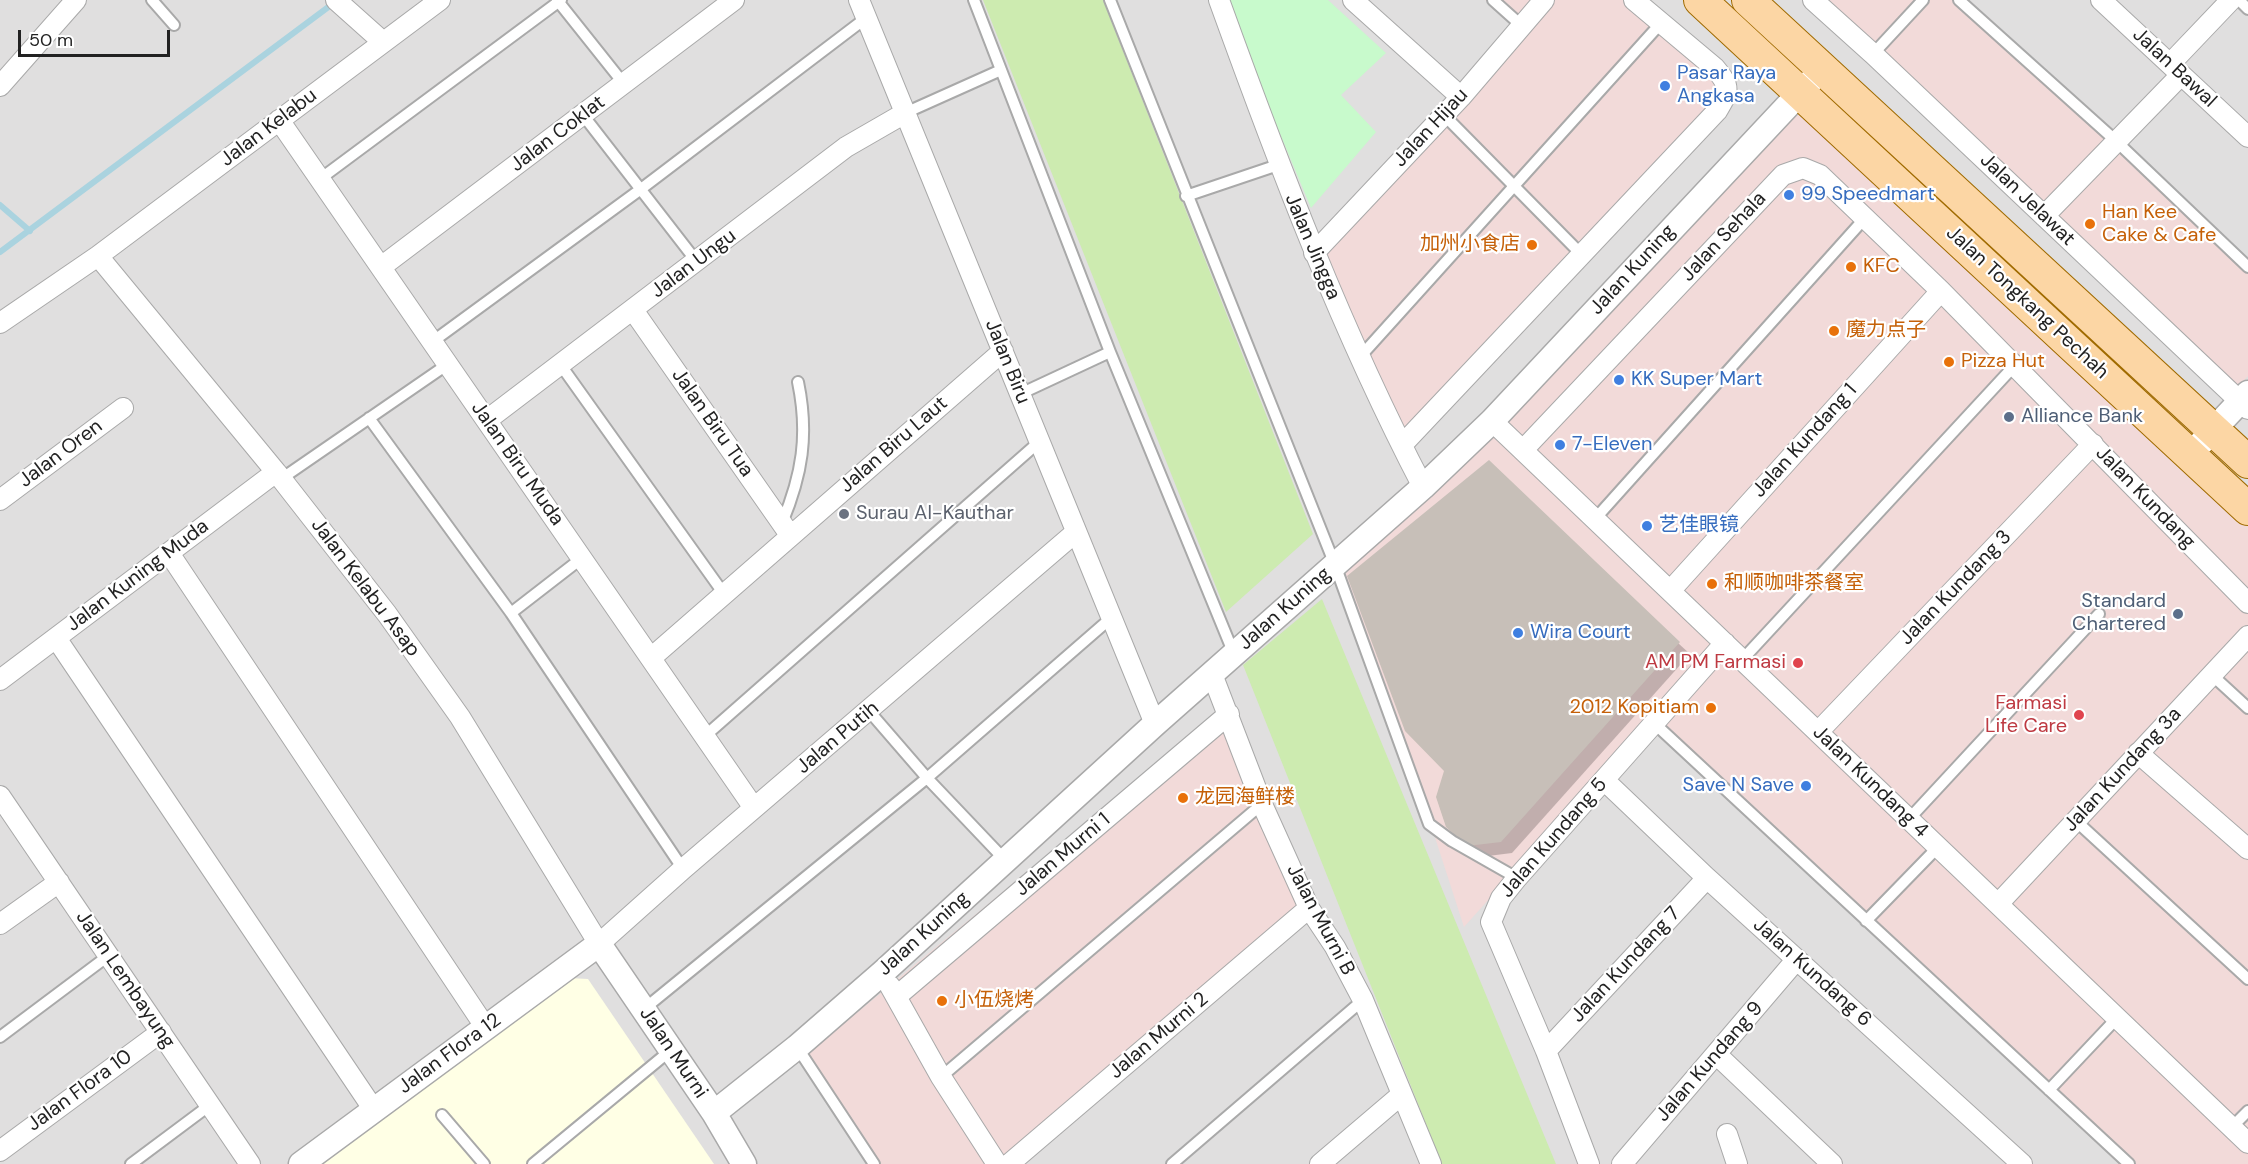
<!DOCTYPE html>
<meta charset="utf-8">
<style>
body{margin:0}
#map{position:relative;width:2248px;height:1164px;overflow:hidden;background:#f2efe9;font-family:"DM Sans",sans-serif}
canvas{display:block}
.scale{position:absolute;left:18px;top:30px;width:152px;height:27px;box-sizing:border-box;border:3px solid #222;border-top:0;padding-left:8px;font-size:18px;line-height:21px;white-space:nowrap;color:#222;-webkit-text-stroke:4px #fff;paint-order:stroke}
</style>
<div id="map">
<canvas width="2248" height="1164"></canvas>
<div class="scale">50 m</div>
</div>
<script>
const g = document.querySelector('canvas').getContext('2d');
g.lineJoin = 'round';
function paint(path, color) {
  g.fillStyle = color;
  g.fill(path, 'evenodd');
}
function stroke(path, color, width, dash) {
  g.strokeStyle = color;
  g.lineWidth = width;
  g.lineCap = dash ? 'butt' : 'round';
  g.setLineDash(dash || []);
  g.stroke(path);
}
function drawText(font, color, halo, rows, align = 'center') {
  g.font = font + ' "DM Sans","Noto Sans SC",sans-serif';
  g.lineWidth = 4.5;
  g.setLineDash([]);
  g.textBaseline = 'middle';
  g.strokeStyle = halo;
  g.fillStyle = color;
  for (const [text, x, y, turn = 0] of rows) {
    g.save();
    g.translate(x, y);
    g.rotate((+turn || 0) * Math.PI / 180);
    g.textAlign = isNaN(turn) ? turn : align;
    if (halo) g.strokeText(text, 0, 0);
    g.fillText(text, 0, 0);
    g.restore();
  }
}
paint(new Path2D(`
 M0 0H2248V1164H0Z`), '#e0dfdf');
paint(new Path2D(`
 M1485 0H1644L1734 81 1400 457 1305 251 1451 95 1513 24Z
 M1803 0H1966L2248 262V376L2227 399 1868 58Z
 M1799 110 2248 525V1164H2121L1647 723 1464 927 1395 714 1344 573 1496 435Z
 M1233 701 1271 805 1318 908 1022 1164H868L800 1060Z`), '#f2dad9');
paint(new Path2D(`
 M568 978 588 979 714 1164H312Z`), '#ffffe5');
paint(new Path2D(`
 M983 0H1103L1313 534 1226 612Z
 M1322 599 1556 1164H1442L1243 665Z`), '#cdebb0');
paint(new Path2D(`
 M1224 0H1328L1386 53 1341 95 1376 132 1311 208Z`), '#c8facc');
paint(new Path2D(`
 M1678 643 1690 654 1512 853 1480 857 1459 838 1445 770Z`), '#0003');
stroke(new Path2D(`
 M0 205 30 231
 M0 252 335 2`), '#aad3df', 6);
paint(new Path2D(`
 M1489 460 1680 642 1501 842 1467 846 1446 827 1436 797 1444 771 1405 731 1347 576Z`), '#c7bfb8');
const service = new Path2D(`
 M152 0 174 25
 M557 0 624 84
 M974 0 1110 352 1234 654
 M1110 0 1335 565 1429 824 1452 841 1517 878
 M1493 0 1522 26
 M1959 0 2116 141 2248 267
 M2239 0 2248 9
 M1873 54 1923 0
 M905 113 1001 70
 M583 115 697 262
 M1444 115 1581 254
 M320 179 561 0
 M1186 196 1278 165
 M432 342 641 189 866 18
 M1359 358 1661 23
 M560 364 724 594
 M1020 394 1110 352
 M369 418 511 613 683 869
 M281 479 448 364
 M1595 519 1865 218
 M782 523C802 475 809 435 798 382
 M511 613 582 558
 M1742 660 2015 365
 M2212 675 2248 708
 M869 711 927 778 1005 860
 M1654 723 2129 1164
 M705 736 1039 442
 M1909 819 2099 614
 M2076 821 2248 979
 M1866 921 1938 847
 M644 1009 927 778 1111 618
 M0 1037 108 956
 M797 1047 874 1164
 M941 1077 1262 804
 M2049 1090 2117 1018
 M442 1115 484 1164
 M2232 1127 2248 1111
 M131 1164 210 1105
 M533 1164 671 1050
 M1172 1164 1363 1000`);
const minor = new Path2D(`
 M336 0 383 42
 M859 0 1155 724
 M1219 0C1279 166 1341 330 1423 487
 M1353 0 1461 97
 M1813 0 1873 54 2248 409
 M2101 0 2248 137
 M2170 64 2231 0
 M0 86 76 0
 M279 120 754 808
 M2044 216 2181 75
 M1314 253 1461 97 1544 0
 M98 256 276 472 387 614 460 717 599 944 683 869 1076 532
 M381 267 734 0
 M633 310 790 535
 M0 323 98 256 440 0
 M487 420 846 147 905 113
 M1492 421 2248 1143
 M1402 445 1717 111C1729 91 1731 87 1715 68L1634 0
 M1523 450 1783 175 1803 168 1820 175 1941 291 2248 603
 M0 500 123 408
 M169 553 486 1028
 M1670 591 1941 291
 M56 638 374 1110
 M651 658 1003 351
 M1212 674 1262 804 1309 908 1335 947 1363 1000 1431 1164
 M0 680 276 472
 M1818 732 2093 444
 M2138 753 2248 849
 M1604 780 1707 878 2022 1164
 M0 796 250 1164
 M1998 904 2248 636
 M0 924 59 882
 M890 986 941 1077 997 1164
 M897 996 1229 714
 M1546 1051 1707 878
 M1716 1054 1832 1164
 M1727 1134 1737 1164
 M0 1151 161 1032
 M1009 1164 1309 908
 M1320 1164 1401 1095
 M1589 1164 1546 1051 1491 922 1501 898 1517 878 1725 643
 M1622 1164 1797 959`);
const tertiary = new Path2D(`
 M2202 442 2248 393
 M714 1113 797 1047 881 974 1155 724 1423 487 1492 421 1810 82
 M301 1164 599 944 714 1113 744 1164`);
const primary = new Path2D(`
 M1700 0 2248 509
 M1748 0 2248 462`);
stroke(service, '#a9a9a9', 14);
stroke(minor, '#a9a9a9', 22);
stroke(tertiary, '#a9a9a9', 27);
stroke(primary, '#a06b00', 34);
stroke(service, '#fff', 10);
stroke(minor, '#fff', 20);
stroke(tertiary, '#fff', 24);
stroke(primary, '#fcd6a4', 32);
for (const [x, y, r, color] of [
 [1665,86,6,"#3f7fe0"],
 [1789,195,6,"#3f7fe0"],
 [2090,224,6,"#e8710a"],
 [1532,245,6,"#e8710a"],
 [1851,267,6,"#e8710a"],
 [1834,331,6,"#e8710a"],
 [1949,362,6,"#e8710a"],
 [1619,380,6,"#3f7fe0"],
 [2009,417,6,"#5c6f8a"],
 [1560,445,6,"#3f7fe0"],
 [844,514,6,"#6b7280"],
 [1647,526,6,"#3f7fe0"],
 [1712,584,6,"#e8710a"],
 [2178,614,6,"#5c6f8a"],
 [1518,633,6,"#3f7fe0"],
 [1798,663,6,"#e0444e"],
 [1711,708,6,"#e8710a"],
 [2079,715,6,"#e0444e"],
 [1806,786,6,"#3f7fe0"],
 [1183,798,6,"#e8710a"],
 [942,1001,6,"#e8710a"]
]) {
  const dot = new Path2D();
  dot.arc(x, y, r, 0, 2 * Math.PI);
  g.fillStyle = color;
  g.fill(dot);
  stroke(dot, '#fff', 2);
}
drawText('20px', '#222', '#fff', [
 ["Jalan Bawal",2174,68,43],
 ["Jalan Kelabu",269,128,-37],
 ["Jalan Hijau",1431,128,-47],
 ["Jalan Coklat",558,134,-37],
 ["Jalan Jelawat",2027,200,44],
 ["Jalan Sehala",1724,237,-47],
 ["Jalan Jingga",1312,247,67],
 ["Jalan Ungu",694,264,-37],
 ["Jalan Kuning",1633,270,-47],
 ["Jalan Tongkang Pechah",2027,303,43],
 ["Jalan Biru",1007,362,68],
 ["Jalan Biru Tua",712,423,55],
 ["Jalan Kundang 1",1805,441,-48],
 ["Jalan Biru Laut",894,445,-41],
 ["Jalan Oren",61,454,-37],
 ["Jalan Biru Muda",517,464,55],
 ["Jalan Kundang",2145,498,46],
 ["Jalan Kuning Muda",138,576,-37],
 ["Jalan Kelabu Asap",365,588,53],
 ["Jalan Kundang 3",1956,588,-46],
 ["Jalan Kuning",1285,609,-41],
 ["Jalan Putih",838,738,-40],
 ["Jalan Kundang 3a",2123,770,-47],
 ["Jalan Kundang 4",1870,782,44],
 ["Jalan Kundang 5",1554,838,-49],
 ["Jalan Murni 1",1063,855,-40],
 ["Jalan Murni B",1320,920,62],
 ["Jalan Kuning",924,934,-42],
 ["Jalan Kundang 7",1626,965,-47],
 ["Jalan Kundang 6",1812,973,42],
 ["Jalan Lembayung",125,980,56],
 ["Jalan Murni 2",1159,1036,-40],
 ["Jalan Murni",673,1053,56],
 ["Jalan Flora 12",450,1054,-36],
 ["Jalan Kundang 9",1710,1062,-49],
 ["Jalan Flora 10",80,1091,-36]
]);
drawText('20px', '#366cbe', '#fff', [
 ["Pasar Raya",1677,74],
 ["Angkasa",1677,97],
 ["99 Speedmart",1801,195],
 ["KK Super Mart",1631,380],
 ["7-Eleven",1572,445],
 ["艺佳眼镜",1659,526],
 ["Wira Court",1530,633],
 ["Save N Save",1794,786,"right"]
], 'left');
drawText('20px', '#c56008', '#fff', [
 ["Han Kee",2102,213],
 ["Cake & Cafe",2102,236],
 ["加州小食店",1520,245,"right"],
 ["KFC",1863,267],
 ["魔力点子",1846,331],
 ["Pizza Hut",1961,362],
 ["和顺咖啡茶餐室",1724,584],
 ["2012 Kopitiam",1699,708,"right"],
 ["龙园海鲜楼",1195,798],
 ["小伍烧烤",954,1001]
], 'left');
drawText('20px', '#4e5e75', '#fff', [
 ["Alliance Bank",2021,417],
 ["Standard",2166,602,"right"],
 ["Chartered",2166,625,"right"]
], 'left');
drawText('20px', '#5b616d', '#fff', [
 ["Surau Al-Kauthar",856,514]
], 'left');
drawText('20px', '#be3a42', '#fff', [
 ["AM PM Farmasi",1786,663],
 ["Farmasi",2067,704],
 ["Life Care",2067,727]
], 'right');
</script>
